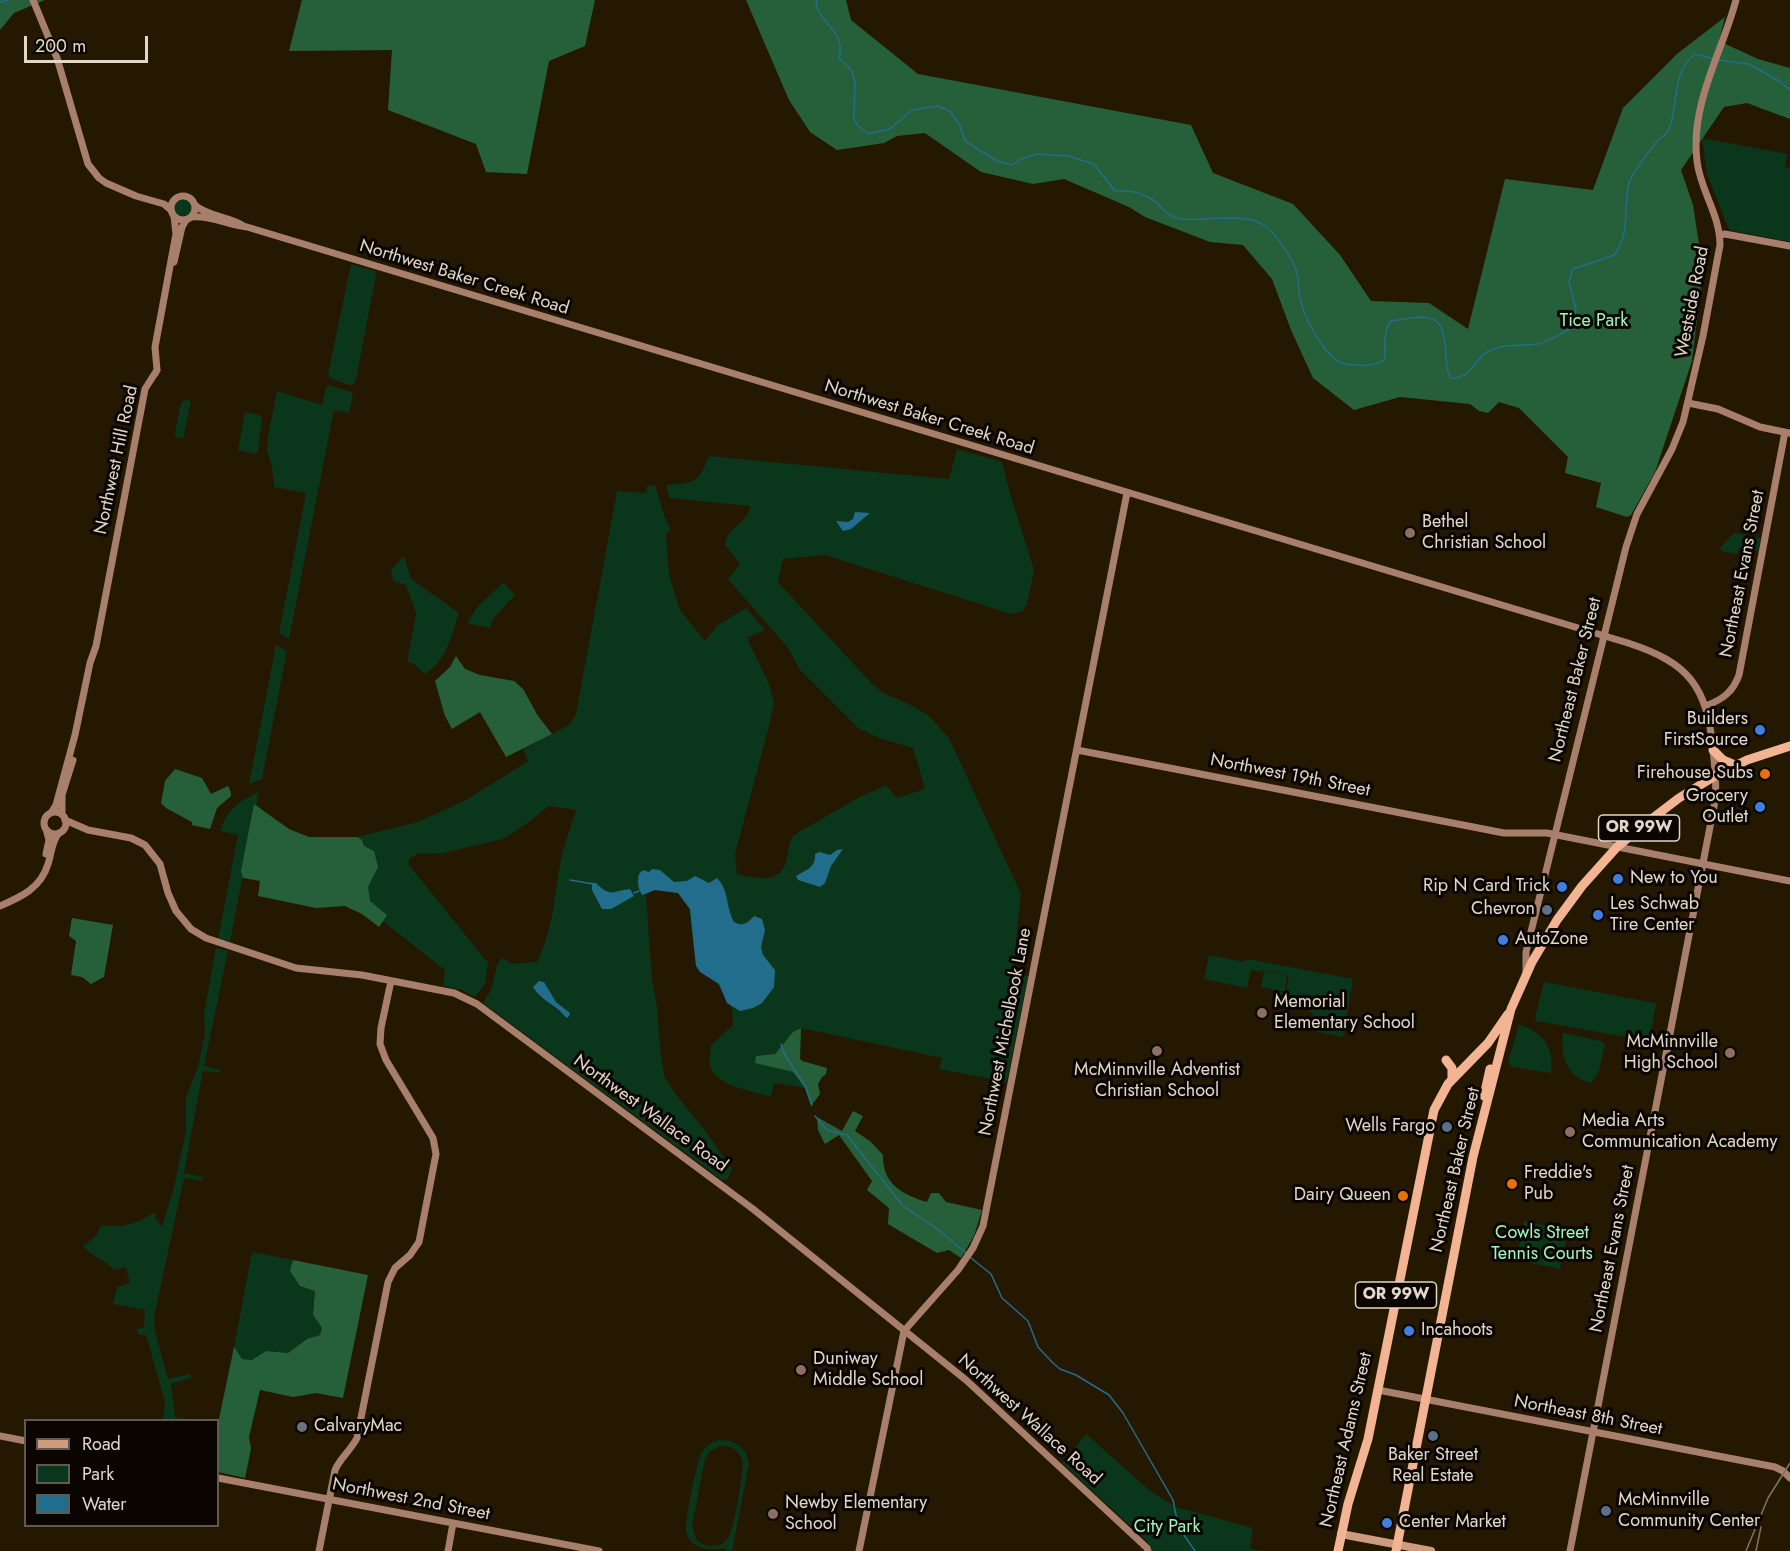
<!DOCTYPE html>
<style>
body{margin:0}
#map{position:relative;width:1790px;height:1551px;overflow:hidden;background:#251800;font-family:Jost,sans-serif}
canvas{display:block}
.legend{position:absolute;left:24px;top:1419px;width:195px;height:108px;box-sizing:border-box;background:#0a0500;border:2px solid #605950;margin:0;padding:8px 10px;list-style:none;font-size:18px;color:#e1d8c7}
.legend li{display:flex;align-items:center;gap:12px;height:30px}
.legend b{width:30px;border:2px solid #605950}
.scale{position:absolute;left:24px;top:36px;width:124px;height:27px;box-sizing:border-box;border:3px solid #e1d8c7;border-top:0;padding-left:8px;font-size:18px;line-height:21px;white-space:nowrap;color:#e1d8c7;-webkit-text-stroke:4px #0a0500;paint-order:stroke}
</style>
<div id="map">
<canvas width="1790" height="1551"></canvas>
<ul class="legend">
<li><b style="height:8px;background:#cf9b7f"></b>Road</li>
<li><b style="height:16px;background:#0a361b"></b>Park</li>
<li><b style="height:16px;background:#236d8c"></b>Water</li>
</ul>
<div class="scale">200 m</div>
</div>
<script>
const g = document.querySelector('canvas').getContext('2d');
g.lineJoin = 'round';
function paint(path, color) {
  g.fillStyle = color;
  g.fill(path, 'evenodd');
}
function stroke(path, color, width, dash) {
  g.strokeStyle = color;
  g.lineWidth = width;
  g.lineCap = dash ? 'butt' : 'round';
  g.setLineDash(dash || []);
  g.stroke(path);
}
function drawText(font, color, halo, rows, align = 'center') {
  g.font = font + ' Jost,sans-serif';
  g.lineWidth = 6;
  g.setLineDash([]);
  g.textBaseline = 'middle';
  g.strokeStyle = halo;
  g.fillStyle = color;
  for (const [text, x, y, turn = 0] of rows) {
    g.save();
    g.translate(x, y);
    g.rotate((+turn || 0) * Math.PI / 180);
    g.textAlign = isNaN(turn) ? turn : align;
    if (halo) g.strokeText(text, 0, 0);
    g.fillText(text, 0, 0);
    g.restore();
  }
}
paint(new Path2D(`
 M1702 138 1787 154 1785 167 1790 168V242L1729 230 1707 174Z
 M174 207a9 9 0 1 1 18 0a9 9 0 1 1-18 0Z
 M351 264 375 271 376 276 356 379 354 384 349 385 330 378 328 374Z
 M329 385 351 392 353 396 349 413 334 410 289 639 279 633 306 493 274 487 272 466 267 451 268 436 277 391 322 405 326 387Z
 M185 400 191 401 183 439 176 437 175 434 181 403Z
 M245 412 259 415 262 418 258 452 255 454 238 450Z
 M957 449 1002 462 1009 490 1034 570 1027 604 1023 611 1011 614 825 555 783 559 778 582 873 685 885 694 909 704 928 715 949 738 1021 894 1015 952 1017 973 1028 976 1007 1082 939 1069 942 1058 801 1028 793 1032 775 1054 756 1056 755 1062 793 1072 805 1088 774 1083 771 1097C752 1090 715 1087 710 1065 709 1059 711 1051 711 1045L733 1025 732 1008C725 1001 724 994 719 986 714 977 702 975 696 966L689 909 678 893 654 890 646 895 652 979 657 1006 661 1058 665 1078 677 1096 703 1128 732 1169 728 1179 722 1180 483 1003 491 990 497 965 502 958 513 964 537 962C553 927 553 907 559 870 562 850 570 830 576 810L549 806 526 824 503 839 439 854 419 853 409 859V865L488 963 485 984 475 997 462 990 443 986 445 970 366 908 357 837 418 822 468 799 528 761 523 749 569 725 576 714 617 491 646 493 647 486 655 485 665 518 671 530 666 534 669 575 680 610 705 641 718 625 746 608 765 630 747 638 769 684 774 703 769 726 735 854 737 874C754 878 780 885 786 862 789 851 787 845 794 835L854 800 886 785 897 798 925 789 913 748 879 738 858 728 800 670 788 648 728 579 740 564 725 545C727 526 747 525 750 506L669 498 666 485C696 482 697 485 709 456L949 479Z
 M1734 533 1761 538 1758 551 1739 548 1737 554 1721 551 1720 548Z
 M404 556 411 579 459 613C451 637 447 660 425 674L414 664 407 662 416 613 406 585 393 581 391 570Z
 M502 584H505L515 595 493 619 490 628 467 623 478 606Z
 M276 645 287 651 262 779 249 784Z
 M259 792 230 942 218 939 238 835 220 831C228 808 238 802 259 792Z
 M216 948 228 951 204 1066 220 1070 219 1073 203 1071 184 1173 203 1177 202 1181 184 1178 154 1317 155 1331 168 1379 190 1374 191 1378 171 1384 175 1417 190 1420 163 1419 165 1402 146 1335 138 1334 137 1329 144 1328 145 1310 113 1304 117 1287 130 1283 126 1267 114 1270C105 1259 92 1257 83 1246L96 1236 101 1225C121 1228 136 1225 153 1213L155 1214 156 1220 162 1227 173 1191 186 1132V1097L198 1067 205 1033 204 1013Z
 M1209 955 1244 962 1247 959 1353 979 1343 1037 1309 1030 1313 1013 1309 1012 1310 1006 1277 999 1278 992 1286 993 1289 975 1262 970 1261 972 1251 970 1247 988 1204 979Z
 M1264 971 1287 975 1285 992 1261 987Z
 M1544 982 1655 1003 1656 1005 1649 1041 1536 1021 1535 1018Z
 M1519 1025C1543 1031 1555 1048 1551 1073L1512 1067 1508 1062Z
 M1563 1033 1601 1041 1605 1044 1599 1071 1591 1083C1566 1077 1560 1055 1563 1033Z
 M1524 1221 1568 1230 1560 1269 1516 1260Z
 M252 1252 293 1260 291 1272 300 1286 315 1291 313 1315 322 1328 320 1335 307 1339 288 1353 266 1351 252 1360 242 1359 234 1347Z
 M1086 1434 1149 1490 1176 1507 1253 1528 1250 1548 1259 1551H1150L1148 1542 1062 1463Z
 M718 1440 731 1441 740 1446 746 1453 749 1464 732 1551H726V1548C711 1551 690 1550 686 1531 685 1521 697 1458 703 1450 707 1445 712 1442 718 1440ZM720 1446C733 1445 742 1452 743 1466 741 1482 735 1524 729 1536 722 1549 707 1549 697 1540L692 1526 705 1459 710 1451Z`), '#0a361b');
paint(new Path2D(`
 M0 0H45L14 13 0 30Z
 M302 0H595L585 46 549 61 527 174 486 172 476 144 388 110 392 50 289 51Z
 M746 0H846L851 20 918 74 1191 125 1213 173 1293 204 1340 255 1371 301 1429 303 1468 329 1505 179 1593 190 1623 108 1677 54 1725 17 1719 41 1758 59 1790 68V119L1747 103 1724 107 1681 170 1693 205 1703 270 1692 361 1655 472 1631 515 1627 517 1596 507 1601 483 1565 473 1568 457 1519 408 1499 402 1488 413 1479 411 1470 404 1400 397 1354 410 1313 378 1291 330 1272 279 1243 245 1210 242 1145 217 1129 207 1064 179 1033 184 981 172 925 133 897 136 884 143 837 150 810 132 789 100Z
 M456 656 465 669 480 675 514 681 523 689 538 716 552 734 506 757 480 712 452 729 445 716 435 681 450 667Z
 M175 769 202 778 211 794 228 786 231 793V796L217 808 210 829 192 825V822L166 808 161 803 165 781Z
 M254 804 289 829 309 837H357L362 840 364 846 374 851 378 867 368 887 370 901 387 915 379 927 362 914 345 906 316 908 258 896 260 881 243 878 241 871Z
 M72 918 113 925 104 977 91 984 82 977 71 975 76 941 69 936Z
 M801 1028 800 1059 802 1061 827 1068 826 1074 822 1077 818 1084 820 1094 811 1106 805 1088 793 1072 755 1063 756 1056 775 1054 793 1032Z
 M853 1111 863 1116 855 1131 870 1141 883 1155C882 1184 903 1195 927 1202L931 1193H939L946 1202 982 1210 974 1236 961 1258 949 1250 937 1253 888 1224 889 1208 867 1190 872 1181 839 1135 825 1144 818 1130 817 1117 842 1131Z
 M293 1260 368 1275 343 1398 316 1393 293 1397 260 1390 249 1437 251 1449 245 1478 218 1472V1424L234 1347 242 1359 252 1360 266 1351 288 1353 307 1339 320 1335 322 1328 313 1315 315 1291 300 1286 290 1271Z`), '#26603b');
paint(new Path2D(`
 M855 512 870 513 851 529 843 531 836 521 848 522 853 519Z
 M843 849 831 866 825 883 820 887 798 880 796 876C807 870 816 867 815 854L819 852 830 855 837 850Z
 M652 869 660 870 674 882 687 881 695 876 709 883 717 878C729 890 726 908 734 922 743 927 748 923 754 916L762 919 765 930 761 947 763 955 775 970 774 987 762 1003 753 1008 740 1011 727 1003 719 984 700 972 696 966 690 909 678 893 655 890 642 895C638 888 637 882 639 874L643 870 649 872Z
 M592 883H596C611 898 612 891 630 889L634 896 611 909H602L592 890Z
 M539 981 544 982 556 1002 570 1013 569 1016 567 1018C564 1016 562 1013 560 1011 551 1003 539 998 533 987Z`), '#236d8c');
stroke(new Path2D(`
 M816 0C816 1 817 9 818 10 825 26 846 34 839 58L852 71 855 82 854 118 857 125 868 134 890 129 912 110 938 106 951 112 960 126 965 141 997 161 1012 165 1021 159 1037 154 1068 156 1094 164 1115 191C1126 190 1140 192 1150 198 1160 204 1167 217 1180 219 1202 222 1246 211 1265 226 1277 235 1288 253 1295 267 1299 276 1298 288 1300 298 1303 316 1322 350 1337 361 1342 364 1348 365 1355 365 1366 366 1376 366 1385 359 1385 347 1383 331 1391 321 1430 315 1444 310 1446 356 1447 365 1446 371 1451 378 1471 379 1474 360 1487 352 1503 343 1522 346 1538 344 1549 342 1562 333 1572 328L1576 309 1569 282 1573 269 1614 255C1631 234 1623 207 1629 183 1632 173 1648 153 1655 144 1658 139 1665 136 1668 131 1680 106 1670 73 1695 54L1714 59
 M0 2 9 0
 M1718 60 1749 64 1779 81 1790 90
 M570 880 593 884 592 883
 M634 893 639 891
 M781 1044 784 1053 806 1088 812 1105
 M815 1116 827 1130 847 1135 903 1206 936 1228 966 1253
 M971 1258 991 1274 1002 1298 1028 1321 1038 1347 1053 1363 1060 1369 1076 1375 1109 1395 1123 1413 1173 1500 1177 1520
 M1179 1528 1195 1551`), '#236d8c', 1.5);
stroke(new Path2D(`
 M33 0 57 58 88 164 99 178 106 183 136 196 164 204 171 210
 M171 208a12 12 0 1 1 24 0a12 12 0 1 1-24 0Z
 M196 206C208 216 228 217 242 225
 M192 217C210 215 228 225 247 227L1628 643C1689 663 1707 686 1713 750 1715 767 1717 784 1715 801L1570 1551
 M1720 235 1725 234 1790 246
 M174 262 182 227 186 220
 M155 374 157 370 155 347 176 234 174 216
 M1688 403 1718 409 1760 427 1789 433
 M1706 706C1723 699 1733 692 1739 675L1785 432
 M1077 750 1504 833H1547L1790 881
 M44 823a11 11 0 1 1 22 0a11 11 0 1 1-22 0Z
 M51 813 56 805 75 735 90 663 96 646 145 389 157 370
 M62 814V795L73 760
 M65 820 88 830 131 838 145 845 160 864 168 893 176 911 191 929 206 938 296 968 362 975 454 993 477 1004 753 1209 966 1380 1147 1548 1148 1551
 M46 854 49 840 46 829
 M0 906C21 897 41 888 48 864 52 853 51 842 59 833
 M1526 974V952L1626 547 1637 514 1672 449 1683 422 1703 336 1720 245C1720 214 1700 190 1697 161 1690 104 1722 53 1736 0
 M1378 1390 1775 1467 1783 1471 1790 1478
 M0 1436 26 1441
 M218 1478 599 1551
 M319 1551 335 1470C340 1458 351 1450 357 1438L388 1282 395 1268 410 1255 419 1242 436 1154 433 1138 386 1060 380 1044 381 1028 391 981
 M448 1551 453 1523
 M859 1551 904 1331 958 1270 973 1248 983 1226 1127 493`), '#a77f6a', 7);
stroke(new Path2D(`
 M1341 1534 1431 1551`), '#cf9b7f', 8);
stroke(new Path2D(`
 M1713 750 1723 760 1737 766
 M1446 1060 1452 1068V1079
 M1484 1096 1490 1069
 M1338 1551 1348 1504 1368 1439 1434 1110 1448 1084 1488 1043 1508 1014
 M1396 1551 1473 1157 1511 1009 1532 962 1557 920 1582 886 1617 847 1641 827 1679 798 1715 776 1747 760 1790 746`), '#f3b493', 9);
stroke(new Path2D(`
 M1746 1551 1768 1498 1790 1463
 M1756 1551 1761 1527`), '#807560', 1.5);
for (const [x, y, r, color] of [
 [1410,533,6,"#8d6e63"],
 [1760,730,6,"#3f7fe0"],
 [1765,774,6,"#e8710a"],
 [1760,807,6,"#3f7fe0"],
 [1618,879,6,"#3f7fe0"],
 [1562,887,6,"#3f7fe0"],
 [1547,910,6,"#5c6f8a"],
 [1598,915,6,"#3f7fe0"],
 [1503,940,6,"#3f7fe0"],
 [1262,1013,6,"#8d6e63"],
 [1157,1051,6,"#8d6e63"],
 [1730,1053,6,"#8d6e63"],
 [1447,1127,6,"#5c6f8a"],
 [1570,1132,6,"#8d6e63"],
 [1512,1184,6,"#e8710a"],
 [1403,1196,6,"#e8710a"],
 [1409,1331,6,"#3f7fe0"],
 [801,1370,6,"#8d6e63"],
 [302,1427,6,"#6b7280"],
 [1433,1436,6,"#5c6f8a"],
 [1606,1511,6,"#5c6f8a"],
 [773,1514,6,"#8d6e63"],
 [1387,1523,6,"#3f7fe0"]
]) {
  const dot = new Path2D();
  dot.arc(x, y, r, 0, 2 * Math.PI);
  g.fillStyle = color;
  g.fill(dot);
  stroke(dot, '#0a0500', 2);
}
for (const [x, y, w] of [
 [1639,828,81],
 [1396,1295,81]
]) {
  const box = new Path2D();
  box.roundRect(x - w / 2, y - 13, w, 26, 4.5);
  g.fillStyle = '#0a0500';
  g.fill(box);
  stroke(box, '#e1d8c7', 1.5);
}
drawText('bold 16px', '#e1d8c7', null, [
 ["OR 99W",1639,828],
 ["OR 99W",1396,1295]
]);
drawText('18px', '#e1d8c7', '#0a0500', [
 ["Northwest Baker Creek Road",464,278,17],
 ["Westside Road",1693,302,-79],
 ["Northwest Baker Creek Road",929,418,17],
 ["Northwest Hill Road",117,460,-78],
 ["Northeast Evans Street",1743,574,-79],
 ["Northeast Baker Street",1576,680,-76],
 ["Northwest 19th Street",1290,776,11],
 ["Northwest Michelbook Lane",1006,1032,-79],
 ["Northwest Wallace Road",650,1114,36],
 ["Northeast Baker Street",1456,1170,-77],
 ["Northeast Evans Street",1613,1249,-79],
 ["Northeast 8th Street",1588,1416,11],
 ["Northwest Wallace Road",1029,1420,42],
 ["Northeast Adams Street",1347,1440,-77],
 ["Northwest 2nd Street",411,1500,11]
]);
drawText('18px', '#a2f6bb', '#0a0500', [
 ["Tice Park",1594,322],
 ["Cowls Street",1542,1234],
 ["Tennis Courts",1542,1255],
 ["City Park",1167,1528]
]);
drawText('18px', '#e1d8c7', '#0a0500', [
 ["Bethel",1422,523],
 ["Christian School",1422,544],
 ["Builders",1748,720,"right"],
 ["FirstSource",1748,741,"right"],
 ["Firehouse Subs",1753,774,"right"],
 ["Grocery",1748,797,"right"],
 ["Outlet",1748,818,"right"],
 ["New to You",1630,879],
 ["Rip N Card Trick",1550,887,"right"],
 ["Les Schwab",1610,905],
 ["Tire Center",1610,926],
 ["Chevron",1535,910,"right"],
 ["AutoZone",1515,940],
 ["Memorial",1274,1003],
 ["Elementary School",1274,1024],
 ["McMinnville",1718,1043,"right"],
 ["High School",1718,1064,"right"],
 ["McMinnville Adventist",1157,1071,"center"],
 ["Christian School",1157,1092,"center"],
 ["Media Arts",1582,1122],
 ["Communication Academy",1582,1143],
 ["Wells Fargo",1435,1127,"right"],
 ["Freddie's",1524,1174],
 ["Pub",1524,1195],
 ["Dairy Queen",1391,1196,"right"],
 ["Incahoots",1421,1331],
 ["Duniway",813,1360],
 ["Middle School",813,1381],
 ["CalvaryMac",314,1427],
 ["Baker Street",1433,1456,"center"],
 ["Real Estate",1433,1477,"center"],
 ["McMinnville",1618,1501],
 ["Community Center",1618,1522],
 ["Newby Elementary",785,1504],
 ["School",785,1525],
 ["Center Market",1399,1523]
], 'left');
</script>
